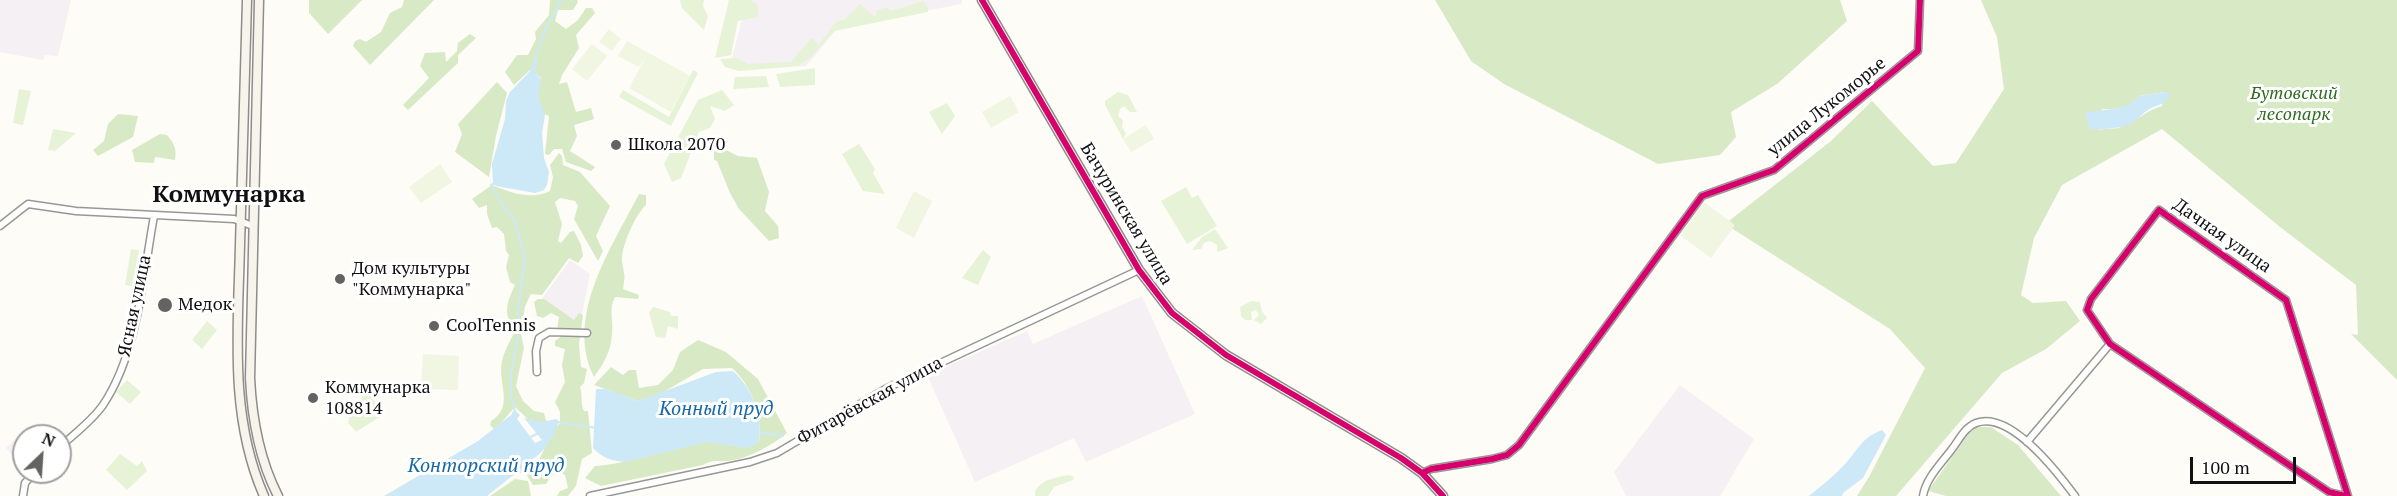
<!DOCTYPE html>
<meta charset="utf-8">
<style>
body{margin:0}
#map{position:relative;width:2397px;height:496px;overflow:hidden;background:#fdfcf7;font-family:"PT Serif",serif}
canvas{display:block}
.north{position:absolute;left:12px;top:424px;width:60px;height:60px;box-sizing:border-box;background:#fff;border:2px solid #a0a0a0;border-radius:50%;rotate:25deg;font-size:16px;font-weight:700;line-height:24px;text-align:center;color:#111}
.north::after{content:'';display:block;margin:auto;width:21px;height:27px;background:#646362;clip-path:polygon(50% 0,100% 100%,50% 72%,0 100%)}
.scale{position:absolute;left:2190px;top:457px;width:106px;height:27px;box-sizing:border-box;border:3px solid #111;border-top:0;padding-left:8px;font-size:18px;line-height:21px;white-space:nowrap;color:#111;-webkit-text-stroke:4px #fff;paint-order:stroke}
</style>
<div id="map">
<canvas width="2397" height="496"></canvas>
<div class="north">N</div>
<div class="scale">100 m</div>
</div>
<script>
const g = document.querySelector('canvas').getContext('2d');
g.lineJoin = 'round';
function paint(path, color) {
  g.fillStyle = color;
  g.fill(path, 'evenodd');
}
function stroke(path, color, width, dash) {
  g.strokeStyle = color;
  g.lineWidth = width;
  g.lineCap = dash ? 'butt' : 'round';
  g.setLineDash(dash || []);
  g.stroke(path);
}
function drawText(font, color, halo, rows, align = 'center') {
  g.font = font + ' "PT Serif",serif';
  g.lineWidth = 6;
  g.setLineDash([]);
  g.textBaseline = 'middle';
  g.strokeStyle = halo;
  g.fillStyle = color;
  for (const [text, x, y, turn = 0] of rows) {
    g.save();
    g.translate(x, y);
    g.rotate((+turn || 0) * Math.PI / 180);
    g.textAlign = isNaN(turn) ? turn : align;
    if (halo) g.strokeText(text, 0, 0);
    g.fillText(text, 0, 0);
    g.restore();
  }
}
paint(new Path2D(`
 M0 0H71L58 56 45 55 43 60 0 52Z
 M747 0H962L961 4 838 28 806 66 742 70 732 58Z
 M570 260 590 274 580 324 541 300Z
 M1142 296 1195 414 1086 462 1074 438 975 482 927 375 1027 331 1033 344Z
 M1680 385 1754 439 1720 496H1626L1614 472Z
 M19 435 24 441V451L16 459 6 448Z`), '#f5f0f3');
paint(new Path2D(`
 M680 0H704L703 6 708 16 704 30 682 8Z
 M729 0H751L758 5V17L738 21 731 55 715 58Z
 M923 1 928 8V12L834 31 811 57 798 66 739 71 725 67 720 59 736 58 748 64 791 62 811 38 819 44 837 21 844 20 860 4 876 18V11L886 7 891 11Z
 M815 68V85L780 87 776 74Z
 M693 70 698 73 671 126 619 97 623 90 669 117Z
 M766 76 769 87 733 89 735 77Z
 M19 89 31 91 23 125 13 123Z
 M722 90 734 105 725 111 710 106 715 119 710 128 699 132 681 178 672 182 664 164 698 100Z
 M1118 92 1128 95 1137 112H1130L1124 106 1120 109 1118 116 1123 120 1122 127 1126 134 1123 139 1105 105V101Z
 M947 103 955 116 942 134 929 112Z
 M53 129 76 133 55 151 48 150Z
 M859 144 875 169 873 173 885 194 863 191 842 154Z
 M1186 187 1192 198 1198 195 1217 226 1187 244 1161 201Z
 M1215 229 1228 248 1217 252V245L1210 241 1204 243 1201 249 1192 250 1202 237Z
 M131 249 139 250 132 286 125 285Z
 M983 250 991 257 978 285 962 278Z
 M1251 301 1260 302 1262 312 1267 318 1261 324 1254 320 1259 315 1256 310 1251 312 1252 320H1245L1241 316 1240 307Z
 M653 307 670 312 671 316H678V329L668 326 665 338 656 337 649 313Z
 M207 321 217 330 202 349 192 340Z
 M127 380 141 392 130 404 116 392Z
 M368 393 384 414 356 432 348 423 353 404Z
 M120 454 137 466 142 461 147 471 127 490 106 470Z
 M1069 475 1074 477 1073 480 1054 487 1048 496H1035V491C1043 478 1056 478 1069 475Z`), '#e7f3d7');
paint(new Path2D(`
 M309 0H362L328 34 309 13Z
 M404 0H434L370 65 353 46 355 41 360 39 366 42 381 32 390 13 402 7Z
 M550 0H577L578 2 573 10H558L555 21 566 29 578 20 586 8H592L595 13 576 35 579 48 562 75 559 84 567 82 576 112 591 108 594 119 574 125 577 136 570 151 595 167 591 171 566 162 562 149H554L549 155 545 154 549 116 535 110V106L541 78 530 70 514 85 505 72 517 55H528L536 39 535 32 549 15Z
 M1435 0H1840L1847 21 1777 84 1731 112 1736 137 1720 155 1658 164 1504 84 1471 61Z
 M1981 0H2397V380L2351 334 2358 335 2356 285 2280 227 2162 129 2062 185 2034 238 2021 295 2033 303 2066 301 2080 321 2046 349 2002 373 1896 496H1857L1869 477 1925 368 1890 329 1725 224 1831 141 1872 101 1933 166 1956 163 2004 89 1997 37ZM2166 92 2162 106C2146 110 2135 123 2118 128 2112 129 2106 128 2099 130L2102 109C2114 110 2132 108 2139 96Z
 M470 34 476 38 458 55V63L408 110 403 105 429 78 420 66 425 53 445 52 446 62 457 51 458 43Z
 M497 82 507 93 496 136 489 177 455 152 462 134 458 124Z
 M118 114 138 116 133 137 98 156 93 150 104 141 108 124Z
 M160 134 167 135C174 143 177 149 175 160L155 157 154 163 135 162 132 150Z
 M720 147 738 156 757 158 769 192 765 211 778 226 779 238 769 241 739 209 730 193 717 161 714 160V152Z
 M559 153 562 156 563 165 580 172 610 206 596 236 603 251 598 261 574 219 578 206 575 201 560 198 555 202 562 224 558 241 561 243 570 232 574 231 581 245 583 256 578 263 569 258 542 295 531 294 525 306 521 334 524 348 516 386 523 401 534 411 544 413 546 421 542 427 532 423 515 407 495 430 490 425 491 421C515 407 497 382 502 361 504 352 509 343 513 335L508 327 510 321C503 310 510 296 515 285L510 282 506 267 509 255 506 251 504 234 497 227 492 228 487 214V205L479 208 472 199 492 185C510 193 532 200 550 191L553 177 550 165Z
 M639 194 646 195V205C635 215 621 247 622 261 624 276 626 273 623 289L639 295 638 299 615 297C608 310 614 321 612 334 611 352 604 363 594 377 564 316 612 247 639 194Z
 M538 299H544L574 320 579 313 583 315 579 344 581 367 587 369 584 383 580 387C583 396 580 403 584 411H588L592 453 582 459 576 486 568 496H557L560 491 568 488 565 475 558 471 551 476 546 484 533 485 523 469 526 463 539 460 552 432 560 423V412L555 402 565 382 562 365 565 349 555 346V341L563 335 557 330 559 317 551 313 543 318 537 316 534 302Z
 M698 340 726 352 758 379 787 433C773 445 746 460 726 461 715 462 716 459 703 465L601 486 585 478 595 466C632 464 667 447 705 442 725 440 739 453 759 442 763 416 751 385 732 368L703 369 660 394 638 401 594 385 611 367 623 375 629 370H636L639 388 658 385 673 370 680 352Z
 M1976 427H1991L2018 445 2061 496H1946L1928 491 1970 432Z
 M515 479 528 481 531 496H490Z`), '#d8eac5');
paint(new Path2D(`
 M609 29 621 39 612 51 599 42Z
 M627 41 690 76 671 112 629 88 646 57 639 67 618 56Z
 M592 44 607 56 587 81 572 69Z
 M1010 96 1019 112 991 128 982 112Z
 M1146 125 1154 139 1131 152 1123 139Z
 M440 164 452 182 421 203 409 187Z
 M914 191 932 201 914 238 896 228Z
 M1704 202 1735 225 1711 258 1680 235Z
 M423 354 459 356 458 390 421 389Z`), '#f0f6e1');
paint(new Path2D(`
 M535 58H538L535 73 541 79 538 96 545 115 542 133 544 158 549 172 547 185 544 190 535 193 496 186 493 184 492 164 505 119 506 101 510 92 530 71Z
 M2166 92 2170 95C2165 105 2160 104 2151 108 2144 112 2139 118 2132 123 2126 128 2099 130 2090 129L2085 113C2100 109 2131 111 2139 96Z
 M733 371C752 388 763 416 759 442L748 448 707 442 625 462C612 461 602 458 593 448L596 389H606L638 401 716 372Z
 M516 411 520 415 517 419 535 443 542 440 524 418 541 422 556 419 559 421C553 439 541 458 523 464L521 473 512 476 487 496H384L478 441Z
 M1882 430 1886 435 1863 478 1843 493 1842 496H1809C1821 486 1834 476 1845 464 1859 449 1861 438 1882 430Z`), '#cde8f7');
stroke(new Path2D(`
 M535 58 543 35 561 0
 M495 183 491 185 503 206 515 221 525 258 518 308 519 332 511 373V395L515 411 513 413
 M558 422 596 428
 M759 432 783 436
 M529 438 540 432`), '#cde8f7', 2);
const street = new Path2D(`
 M0 226 28 204 76 211 234 219 253 226
 M537 372 536 351 539 338 549 332 587 333
 M2027 442 2110 344
 M60 447C74 434 92 421 103 405 138 353 143 276 154 216
 M1422 473 1431 469 1492 459 1507 455 1519 445 1702 196 1774 170 1918 51 1920 0
 M23 496 25 483 35 472
 M590 496 750 462 777 453 887 388 1139 270
 M1923 496C1926 478 1941 464 1952 449 1959 440 1965 427 1976 423 2010 410 2058 473 2075 496
 M2345 496 2329 492 2110 344 2087 310 2091 299 2159 210 2286 300 2348 496`);
const secondary = new Path2D(`
 M247 0C245 82 242 164 240 245 238 330 229 417 264 496
 M259 0 250 378C252 419 259 459 278 496
 M982 0 1139 270 1172 313 1226 355 1401 458 1422 473 1443 496`);
stroke(street, '#979795', 9);
stroke(secondary, '#8e8d8b', 11);
stroke(street, '#fffffe', 6);
stroke(secondary, '#f6f4eb', 8);
stroke(new Path2D(`
 M982 0 1139 270 1172 313 1226 355 1401 458 1422 473 1443 496
 M1422 473 1431 469 1492 459 1507 455 1519 445 1702 196 1774 170 1918 51 1920 0
 M2345 496 2329 492 2110 344 2087 310 2091 299 2159 210 2286 300 2348 496`), '#d6006c', 6);
for (const [x, y, r, color] of [
 [616,145,6,"#646362"],
 [340,279,6,"#646362"],
 [165,305,8,"#646362"],
 [434,326,6,"#646362"],
 [313,398,6,"#646362"]
]) {
  const dot = new Path2D();
  dot.arc(x, y, r, 0, 2 * Math.PI);
  g.fillStyle = color;
  g.fill(dot);
  stroke(dot, '#fff', 2);
}
drawText('italic 18px', '#2f6b1f', '#fff', [
 ["Бутовский",2294,94],
 ["лесопарк",2294,115]
]);
drawText('18px', '#111', '#fff', [
 ["улица Лукоморье",1827,107,-39],
 ["Бачуринская улица",1126,214,59],
 ["Дачная улица",2222,236,35],
 ["Ясная улица",135,306,-78],
 ["Фитарёвская улица",870,401,-29]
]);
drawText('18px', '#111', '#fff', [
 ["Школа 2070",628,145],
 ["Дом культуры",352,269],
 ["\"Коммунарка\"",352,290],
 ["Медок",178,305],
 ["CoolTennis",446,326],
 ["Коммунарка",325,388],
 ["108814",325,409]
], 'left');
drawText('italic 20px', '#1768a6', '#fff', [
 ["Конный пруд",716,409],
 ["Конторский пруд",486,466]
]);
drawText('bold 24px', '#111', '#fff', [
 ["Коммунарка",229,195]
]);
</script>
